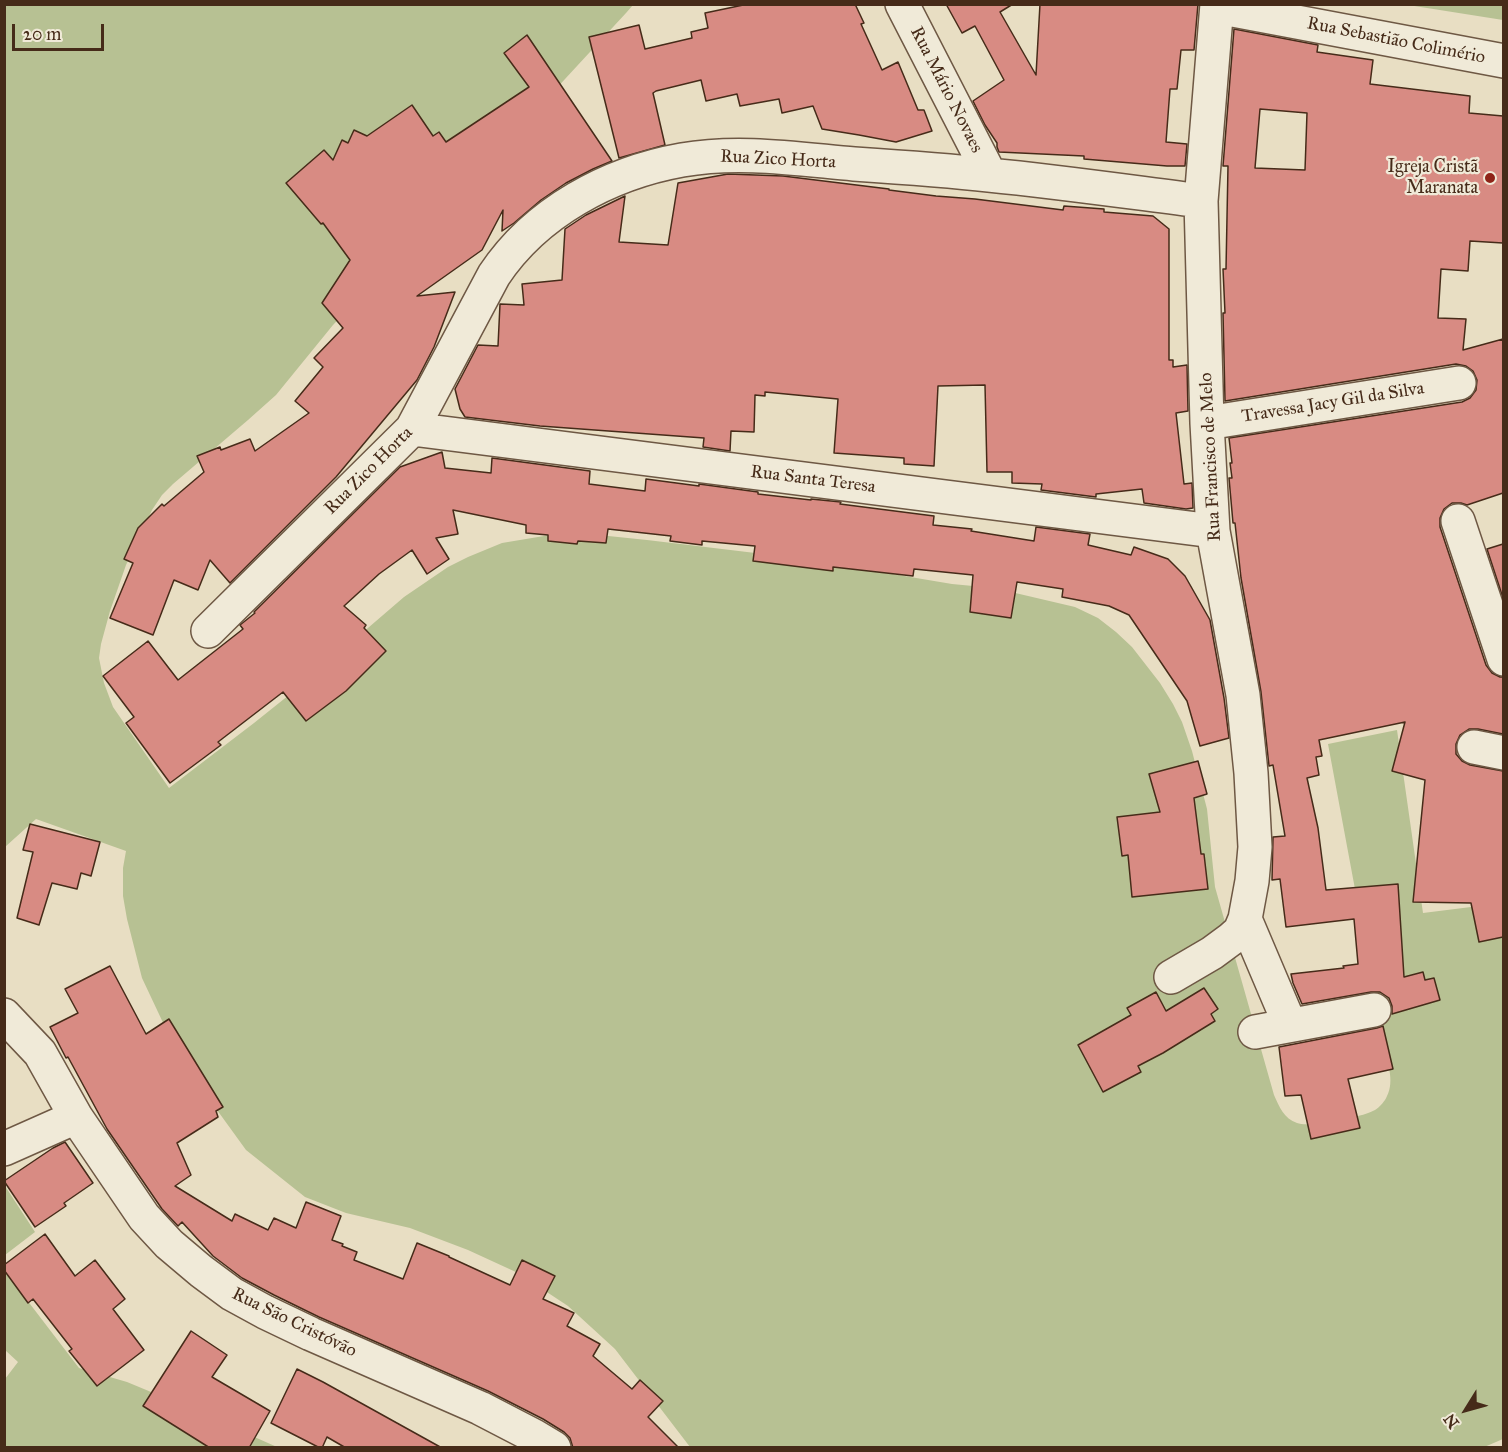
<!DOCTYPE html>
<meta charset="utf-8">
<style>
body{margin:0}
#map{position:relative;width:1508px;height:1452px;overflow:hidden;background:#e8dec3;font-family:"IM FELL Great Primer",serif}
canvas{display:block}
.frame{position:absolute;inset:0;border:6px solid #462b19;pointer-events:none}
.north{position:absolute;left:1436px;top:1380px;width:60px;height:60px;-webkit-text-stroke:4px #f0ead8;paint-order:stroke;rotate:233deg;font-size:16px;font-weight:700;line-height:24px;text-align:center;color:#462b19}
.north::after{content:'';display:block;margin:auto;width:21px;height:27px;background:#462b19;clip-path:polygon(50% 0,100% 100%,50% 72%,0 100%)}
.scale{position:absolute;left:12px;top:24px;width:92px;height:27px;box-sizing:border-box;border:3px solid #462b19;border-top:0;padding-left:8px;font-size:18px;line-height:21px;white-space:nowrap;color:#462b19;-webkit-text-stroke:4px #f0ead8;paint-order:stroke}
</style>
<div id="map">
<canvas width="1508" height="1452"></canvas>
<div class="frame"></div>
<div class="north">N</div>
<div class="scale">20 m</div>
</div>
<script>
const g = document.querySelector('canvas').getContext('2d');
g.lineJoin = 'round';
function paint(path, color) {
  g.fillStyle = color;
  g.fill(path, 'evenodd');
}
function stroke(path, color, width, dash) {
  g.strokeStyle = color;
  g.lineWidth = width;
  g.lineCap = dash ? 'butt' : 'round';
  g.setLineDash(dash || []);
  g.stroke(path);
}
function drawText(font, color, halo, rows, align = 'center') {
  g.font = font + ' "IM FELL Great Primer",serif';
  g.lineWidth = 4.5;
  g.setLineDash([]);
  g.textBaseline = 'middle';
  g.strokeStyle = halo;
  g.fillStyle = color;
  for (const [text, x, y, turn = 0] of rows) {
    g.save();
    g.translate(x, y);
    g.rotate((+turn || 0) * Math.PI / 180);
    g.textAlign = isNaN(turn) ? turn : align;
    if (halo) g.strokeText(text, 0, 0);
    g.fillText(text, 0, 0);
    g.restore();
  }
}
paint(new Path2D(`
 M5 5H633L626 13 492 158 333 325 276 395 248 420 173 484 162 495 152 510 126 565 110 611 101 644 99 658 104 683 113 707 169 788 254 723 304 683 404 597 448 567 468 557 502 543 556 534H589L647 540 797 558 952 584 994 588 1075 607 1098 618 1116 632 1132 647 1160 683 1173 704 1182 722 1192 751 1207 809 1215 887 1274 1095C1279 1106 1284 1119 1297 1123 1310 1128 1363 1117 1375 1110 1380 1107 1385 1101 1387 1096 1395 1081 1387 1061 1384 1045L1328 744 1397 730 1423 913 1503 903V1439L1482 1448 690 1447 615 1349 568 1306 518 1273 468 1250 410 1228 346 1213 305 1197 246 1150 204 1092 166 1029 142 978 127 919 123 896V868L126 851 36 819 5 847Z
 M1408 5H1503V20Z
 M5 1186 35 1232 5 1255H4Z
 M4 1270 79 1368 127 1382 180 1404 277 1447H5V1379L18 1362 5 1350Z`), '#b7c193');
const building = new Path2D(`
 M748 4H855L864 23 861 24 882 70 898 62 918 110H924L932 131 896 142 859 135 822 129 813 106 782 113 779 99 740 106 737 94 706 101 701 80 656 91 653 93 665 145 619 158 589 37 639 25 645 49 692 38 691 32 708 28 705 13Z
 M946 4H1013L1000 12 1036 75 1040 4H1198L1194 50H1181L1177 89H1170L1166 142 1187 144 1185 166H1167L1084 159V156L999 152 997 147V143L985 125 973 101 1004 80 975 26 962 33Z
 M1234 29 1318 45 1317 52 1373 60 1370 84 1470 96 1469 113 1503 116V243L1470 241 1468 271 1441 269 1438 318 1466 319 1463 350 1503 339V493L1467 505 1461 503H1452L1444 509 1440 518V527L1486 665 1492 673 1500 677H1503V734L1478 729H1469L1460 735 1456 744V754L1462 761 1470 765 1503 771V937L1479 942 1471 903 1413 902 1425 780 1392 771 1405 722 1319 740 1322 756 1316 757 1319 775 1307 778 1318 828 1326 890 1398 884 1404 977 1423 972 1425 980 1434 978 1440 1000 1392 1014V1006L1389 998 1380 992H1371L1302 1004 1293 983 1291 974 1344 968 1343 966 1358 964 1354 919 1286 927 1280 879 1272 880 1273 837 1285 836 1273 765 1269 766 1261 692 1241 578 1235 523H1233L1229 478H1232L1230 463H1232L1229 438 1462 402 1470 398 1476 390 1477 380 1473 371 1466 366 1456 364 1225 401 1223 313H1225L1223 269H1226L1228 166H1223ZM1260 109 1307 113 1305 170 1255 168Z
 M527 35 612 161 593 169 566 183 541 200 514 223 502 231 503 210 482 250 417 296 455 292 434 347 417 380 336 477 230 583 210 560 198 590 174 580 153 635 110 618 133 563 124 559 138 528 162 504 164 506 204 472 197 456 220 447 221 450 250 439 255 451 309 413 295 401 323 367 314 358 343 328 322 303 350 260 323 223 321 224 286 183 324 150 333 160 342 140 348 143 354 130 367 136 412 105 433 136 439 132 446 142 529 87 504 53Z
 M728 174 783 176 889 189V190L936 196 975 199 1063 210 1064 206 1104 209V212L1153 216 1169 229V360H1173V367L1187 365 1188 411 1176 413 1184 484 1192 483 1193 508 1186 509 1144 503 1142 489 1096 494V497L1041 490 1042 484 1012 483V472H987L985 385 938 386 934 466 904 464V458L834 453 838 399 765 392V396L755 395 754 432 731 431 730 451 703 447 704 438 540 426 465 417 460 409 455 389 478 345 498 346 500 304 524 305 522 284 562 280 565 229 586 215 625 196 619 242 668 245 678 183Z
 M442 452 445 468 491 473 492 458 590 471 589 484 645 491 646 479 699 486V484L758 492V494L811 500V499L841 502 840 504 934 516 933 525 972 529 971 531 1034 541 1036 527 1090 534 1088 545 1131 555 1134 547 1168 559 1185 576 1210 620 1224 698 1229 738 1200 746 1187 701 1129 615 1109 606 1062 597 1063 589 1017 582 1011 618 970 612 973 575 914 569 913 576 833 567V571L753 561 755 546 702 541V545L670 541 671 536 608 529 606 543 578 541 577 544 548 541V535L526 533V525L453 510 458 534 436 538 449 559 427 574 412 550 379 574 344 606 366 625 364 628 386 651 346 691 306 721 283 692 218 742 221 745 170 783 126 723 134 717 103 676 148 641 178 680 243 629 240 625 255 613 254 612 400 467Z
 M1503 544V598L1487 549Z
 M1198 761 1207 794 1194 798 1201 854H1204L1208 889 1132 897 1128 855 1122 856 1117 817 1160 812 1149 774Z
 M30 824 100 842 91 876 81 873 77 889 52 883 39 925 17 918 33 852 23 850Z
 M110 966 146 1034 169 1019 223 1107 216 1111 218 1117 177 1143 191 1175 175 1186 232 1221 235 1214 268 1230 274 1218 296 1228 306 1202 341 1216 332 1240 343 1244 342 1246 357 1252 354 1260 403 1279 417 1243 449 1256V1257L510 1285 522 1260 555 1276 543 1299 574 1313 567 1326 600 1344 593 1356 632 1389 640 1380 663 1401 648 1417 679 1448H573L570 1438 564 1432 543 1419 488 1391 319 1317 274 1295 242 1278 213 1256 182 1222 178 1226 162 1209 107 1129 68 1057 66 1058 50 1027 78 1013 65 989Z
 M1204 988 1218 1009 1211 1014 1215 1021 1163 1053 1138 1066 1141 1072 1103 1092 1078 1045 1131 1015 1127 1008 1156 992 1166 1011Z
 M1383 1026 1393 1069 1348 1079 1360 1128 1311 1139 1301 1095 1285 1096 1279 1047 1377 1028Z
 M65 1142 93 1183 64 1203 66 1206 35 1227 4 1181 53 1148Z
 M45 1234 75 1276 95 1260 125 1299 113 1309 144 1350 97 1386 69 1351 72 1349 33 1299 28 1303 4 1270V1265Z
 M191 1331 227 1355 212 1377 270 1411 249 1448H210L143 1406Z
 M297 1369 323 1382 442 1448H346L327 1437 322 1448H320L271 1423Z`);
paint(building, '#d88b83');
stroke(building, '#462b19', 1.5);
const street = new Path2D(`
 M902 4 990 175
 M1217 7 1504 61
 M1207 423 1459 383
 M412 429 1213 531
 M1458 521 1504 659
 M208 631 412 429 494 275C536 212 609 173 682 160 739 150 797 159 854 164 899 167 944 170 989 175 1060 182 1130 192 1201 201
 M1474 747 1504 753
 M1245 919 1290 1025
 M1171 977 1212 953 1231 939 1240 931 1245 919 1252 881 1255 847 1251 773 1243 695 1213 531 1207 423 1201 201 1217 4
 M4 1015 40 1053 76 1117 144 1217 169 1244 201 1271 232 1294 265 1312 311 1334 480 1408 534 1436 554 1448
 M1255 1032 1374 1010
 M4 1149 76 1117`);
stroke(street, '#6e5844', 36);
stroke(street, '#f0ead8', 33);
for (const [x, y, r, color] of [
 [1490,178,6,"#8f2418"]
]) {
  const dot = new Path2D();
  dot.arc(x, y, r, 0, 2 * Math.PI);
  g.fillStyle = color;
  g.fill(dot);
  stroke(dot, '#f0ead8', 2);
}
drawText('18px', '#462b19', '#f0ead8', [
 ["Rua Sebastião Colimério",1396,41,11],
 ["Rua Mário Novaes",946,90,63],
 ["Rua Zico Horta",778,160,3],
 ["Travessa Jacy Gil da Silva",1333,403,-9],
 ["Rua Francisco de Melo",1211,457,-93],
 ["Rua Zico Horta",369,471,-45],
 ["Rua Santa Teresa",813,480,7],
 ["Rua São Cristóvão",294,1323,26]
]);
drawText('18px', '#462b19', '#f0ead8', [
 ["Igreja Cristã",1478,168],
 ["Maranata",1478,189]
], 'right');
</script>
